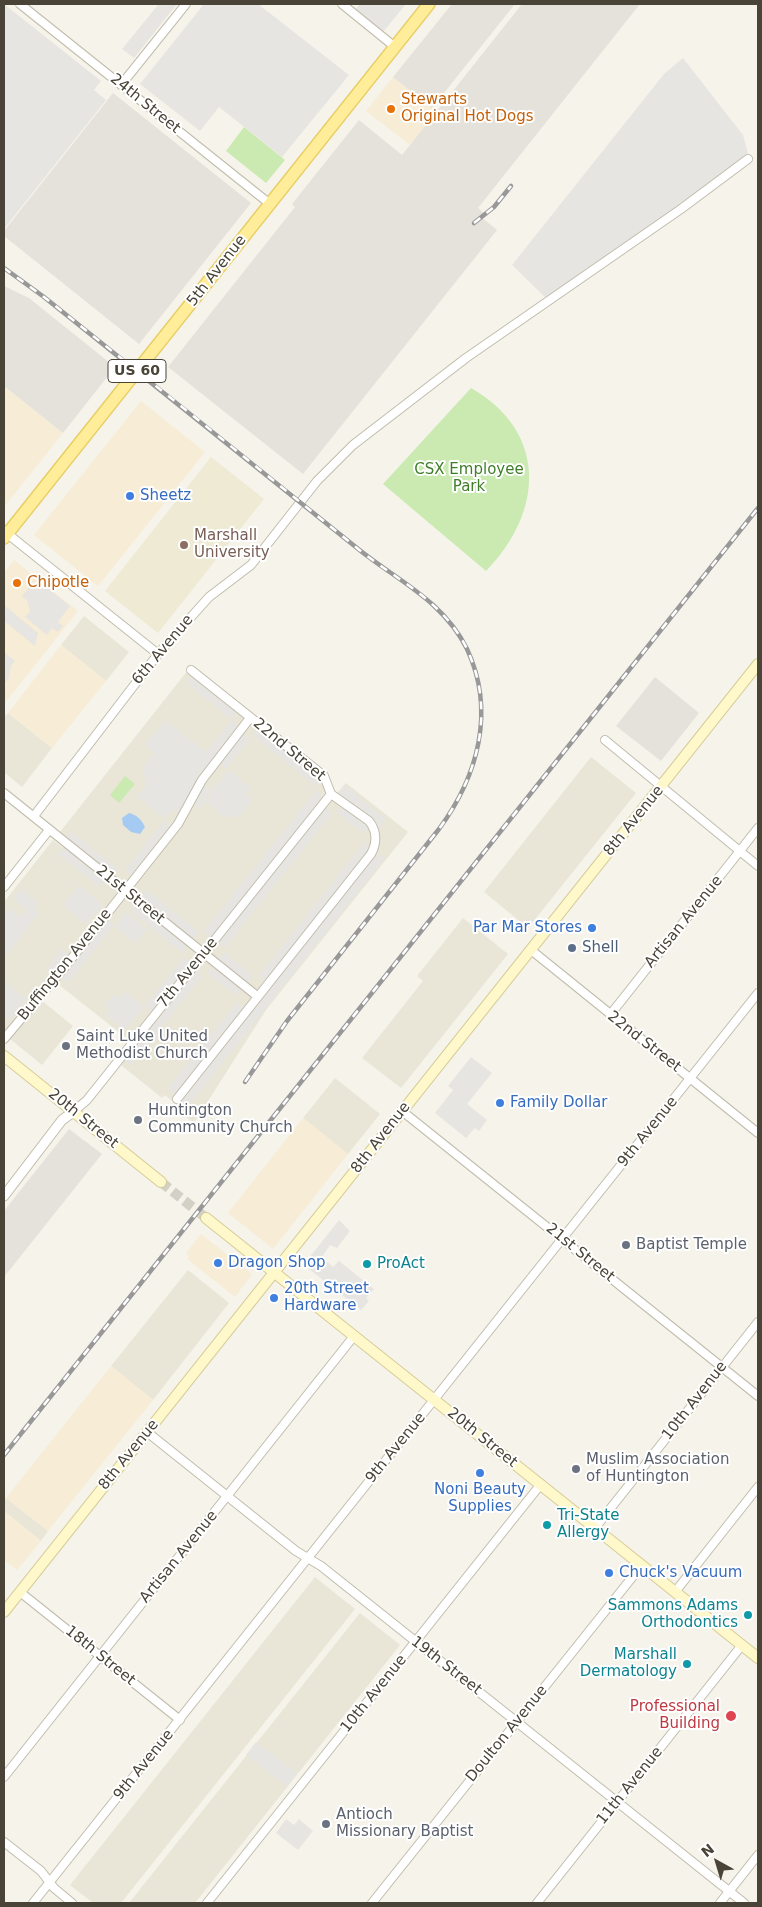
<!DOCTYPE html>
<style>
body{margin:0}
#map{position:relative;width:762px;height:1907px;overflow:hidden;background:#f5f3ea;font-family:"DejaVu Sans",sans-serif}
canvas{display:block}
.frame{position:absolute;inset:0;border:5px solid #494437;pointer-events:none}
.north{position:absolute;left:692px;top:1837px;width:50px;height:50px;-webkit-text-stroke:4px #fff;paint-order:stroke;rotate:321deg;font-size:14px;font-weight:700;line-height:20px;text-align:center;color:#494437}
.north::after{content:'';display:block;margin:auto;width:18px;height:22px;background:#494437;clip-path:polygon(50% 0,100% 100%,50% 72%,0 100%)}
</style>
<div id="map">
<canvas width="762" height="1907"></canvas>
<div class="frame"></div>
<div class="north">N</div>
</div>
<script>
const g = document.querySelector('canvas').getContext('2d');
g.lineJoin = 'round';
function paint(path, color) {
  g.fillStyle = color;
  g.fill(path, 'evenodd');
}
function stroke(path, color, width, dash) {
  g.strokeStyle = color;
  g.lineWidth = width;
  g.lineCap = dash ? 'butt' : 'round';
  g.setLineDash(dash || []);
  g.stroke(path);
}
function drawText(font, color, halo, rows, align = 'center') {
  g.font = font + ' "DejaVu Sans",sans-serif';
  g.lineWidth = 4;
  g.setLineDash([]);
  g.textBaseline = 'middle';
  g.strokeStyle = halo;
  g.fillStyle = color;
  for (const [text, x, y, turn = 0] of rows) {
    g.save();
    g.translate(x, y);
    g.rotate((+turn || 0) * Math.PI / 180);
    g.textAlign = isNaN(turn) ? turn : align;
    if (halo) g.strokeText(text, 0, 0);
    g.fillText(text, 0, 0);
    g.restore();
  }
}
paint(new Path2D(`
 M84 616 129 652 106 681 61 645Z
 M188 670 332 784 203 946 60 832Z
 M8 713 52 748 22 787 4 772V718Z
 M591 757 636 793 528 928 484 892Z
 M346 783 408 832 266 1010 194 1123 175 1108 177 1105 165 1095 162 1098 121 1065Z
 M53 840 197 954 129 1040 49 977 4 1034V902Z
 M463 918 508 954 401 1088 362 1058 423 981 417 976Z
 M41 1000 73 1026 42 1065 10 1039Z
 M335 1078 380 1114 348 1154 303 1118Z
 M188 1270 229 1303 153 1400 111 1366Z
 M6 1498 48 1531 41 1541 4 1511V1501Z
 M315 1577 355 1609 121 1903H93L70 1885Z
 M360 1613 400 1645 195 1903H129Z`), '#e9e6d8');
paint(new Path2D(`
 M393 77 432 108 426 116 430 120 410 145 366 111Z
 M5 387 63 433 4 507V389Z
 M141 401 205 452 98 586 34 535Z
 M14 560 78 611 4 704V573Z
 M61 645 106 681 52 748 8 713Z
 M303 1118 348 1154 273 1249 228 1213Z
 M201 1234 252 1274 235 1297 187 1259 189 1256 186 1253Z
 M111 1366 153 1400 48 1531 6 1498Z
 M4 1511 41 1541 17 1570 4 1560Z`), '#f7ecd5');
paint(new Path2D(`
 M452 4H515L432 108 393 77Z
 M522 4H640L478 208 484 213 481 217 497 230 303 474 168 367 295 207 292 204 359 120 402 155Z
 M113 93 251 203 139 344 4 236V231Z
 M4 286 29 298 115 367 63 433 4 386Z
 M655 677 699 713 661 761 616 726Z
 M69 1129 102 1154 4 1277V1211Z`), '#e5e2db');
paint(new Path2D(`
 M211 457 264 499 158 633 105 591Z`), '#eeead3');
paint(new Path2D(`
 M244 127 285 160 266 183 226 151Z
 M471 388C548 432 544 512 486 571L383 484Z
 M125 776 135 784 119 803 110 795Z`), '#cbeab2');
paint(new Path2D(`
 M4 4 101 81 94 90 106 100 4 229Z
 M156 4H177L134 58 122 49 158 5Z
 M204 4H258L349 75 282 157 219 107 200 131 140 84Z
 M360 4H406L383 32 355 10Z
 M683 58 743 135 748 153 697 193 547 299 512 265 664 74Z
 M41 583 70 606 58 622 63 626 58 632 52 628 47 635 25 617 30 612 27 600 22 596 31 585 36 589Z
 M4 605 38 633 35 646 4 621Z
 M4 652 15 661 11 666 9 678 4 684Z
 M195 673 239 709 231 719 186 683Z
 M165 720 206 752 232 720 242 728 240 731 250 739 226 769 217 761 200 783 211 788 201 809 190 803 184 815 173 809 164 818 137 797 146 786 143 767 155 753 145 745Z
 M260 725 324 776 315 786 252 735Z
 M229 770 251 788 246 794 252 800 238 818 232 814 227 819 206 802 214 788Z
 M344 785 386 819 378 830 371 824 363 833 336 812 345 802 335 796Z
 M316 791 327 800 322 805 332 813 224 948 204 931Z
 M165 820 175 828 135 878 125 870Z
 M71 832 118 869 111 879 108 877 99 887 58 854 66 844 64 841Z
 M364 843 384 859 189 1105 168 1088 237 1003 246 1010 268 983 259 976Z
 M79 885 103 905 85 924 63 905Z
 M21 889 38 903 34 909 39 913 5 957 4 917 10 908 20 917 26 910 13 898Z
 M146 890 199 932 182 953 130 911Z
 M126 912 147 929 135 943 115 927Z
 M104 917 114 925 68 983 58 974 55 977 46 969 62 949 72 957Z
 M224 952 253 976 237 996 207 973Z
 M184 957 194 965 192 968 202 976 131 1065 121 1057 155 1014 145 1006Z
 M4 982 26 999 10 1020 4 1015Z
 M125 992 144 1007 125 1030 106 1016 110 1009 105 1005 115 994 121 998Z
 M471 1057 492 1073 467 1104 487 1120 479 1131 475 1128 466 1138 435 1113 453 1090 448 1086Z
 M339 1220 350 1231 337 1248 330 1245 322 1257 333 1267 339 1261 374 1289 366 1298 369 1301 361 1310 309 1269 312 1263 309 1258Z
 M256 1742 297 1773 287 1786 246 1755Z
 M286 1819 294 1825 299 1819 313 1831 298 1850 276 1833Z`), '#e7e5e1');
paint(new Path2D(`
 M129 813C138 815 142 821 145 827L140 834 131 832 123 825 122 818Z`), '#a5cbf3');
stroke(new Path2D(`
 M161 1182 206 1218`), '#d3d0c6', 10, [10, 5]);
const minor = new Path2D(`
 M20 4 270 204
 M342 4 395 47
 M121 85 186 4
 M4 531 158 654
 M605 740 758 866
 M4 793 257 996
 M34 816 158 654 209 597 251 565 317 481 353 445 466 358 681 209 748 159
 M4 887 49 830
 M531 950 758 1133
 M610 1015 758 828
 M4 1039 64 968 178 824 202 780 250 718
 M177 1099 371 854C377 843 377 831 369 821L331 794 324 776 191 670
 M402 1111 758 1396
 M73 1112 87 1100 331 794
 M147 1432 296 1551 321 1566 744 1903
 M595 1528 758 1322
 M20 1592 180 1720
 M675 1592 758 1487
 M4 1777 354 1336
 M4 1842 41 1871 54 1888 72 1903
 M33 1903 758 993
 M207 1903 541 1484
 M372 1903 642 1565
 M537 1903 742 1645
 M720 1903 758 1855`);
const tertiary = new Path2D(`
 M4 1196 62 1120 73 1112`);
const secondary = new Path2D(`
 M4 1056 161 1182
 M206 1218 758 1658
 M4 1612 758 664`);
const primary = new Path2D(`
 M4 538 429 4`);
stroke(minor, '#c1bcac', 10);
stroke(tertiary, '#c1bcac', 11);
stroke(secondary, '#d6cc99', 12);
stroke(primary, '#e7ce66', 14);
stroke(minor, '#fff', 8);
stroke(tertiary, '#fff', 9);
stroke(secondary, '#fff8ca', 10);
stroke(primary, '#ffed99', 11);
const rail = new Path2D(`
 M474 223 494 207 511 186
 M4 268 44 297C149 380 253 464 357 548 396 580 443 600 467 649 496 711 478 776 439 829L287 1021 245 1082
 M4 1455 758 508`);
stroke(rail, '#989898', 4.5);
stroke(rail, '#fff', 2.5, [8]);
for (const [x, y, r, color] of [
 [391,109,5,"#e8710a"],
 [130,496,5,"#3f7fe0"],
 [184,545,5,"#8d6e63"],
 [17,583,5,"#e8710a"],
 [592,928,5,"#3f7fe0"],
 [572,948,5,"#5c6f8a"],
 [66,1046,5,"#6b7280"],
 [500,1103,5,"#3f7fe0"],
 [138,1120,5,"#6b7280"],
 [626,1245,5,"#6b7280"],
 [218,1263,5,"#3f7fe0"],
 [367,1264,5,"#0f9aa8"],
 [274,1298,5,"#3f7fe0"],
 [576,1469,5,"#6b7280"],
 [480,1473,5,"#3f7fe0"],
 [547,1525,5,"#0f9aa8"],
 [609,1573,5,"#3f7fe0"],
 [748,1615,5,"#0f9aa8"],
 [687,1664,5,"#0f9aa8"],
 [731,1716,6,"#e0444e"],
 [326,1824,5,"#6b7280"]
]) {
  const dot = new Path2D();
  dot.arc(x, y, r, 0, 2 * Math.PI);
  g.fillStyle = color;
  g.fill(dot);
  stroke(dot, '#fff', 2);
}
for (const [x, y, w] of [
 [137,371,58]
]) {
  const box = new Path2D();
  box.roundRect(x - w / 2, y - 11.5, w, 23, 4);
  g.fillStyle = '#fff';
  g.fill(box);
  stroke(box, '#494437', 1);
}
drawText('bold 14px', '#494437', null, [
 ["US 60",137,371]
]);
drawText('15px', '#c56008', '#fff', [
 ["Stewarts",401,100],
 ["Original Hot Dogs",401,117],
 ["Chipotle",27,583]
], 'left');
drawText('15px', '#494437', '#fff', [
 ["24th Street",145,104,39],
 ["5th Avenue",217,271,-52],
 ["6th Avenue",163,650,-50],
 ["22nd Street",289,750,40],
 ["8th Avenue",634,821,-51],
 ["21st Street",130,895,39],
 ["Artisan Avenue",684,922,-51],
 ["Buffington Avenue",65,965,-51],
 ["7th Avenue",188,973,-51],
 ["22nd Street",644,1042,38],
 ["20th Street",83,1119,39],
 ["9th Avenue",648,1132,-51],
 ["8th Avenue",381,1138,-52],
 ["21st Street",580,1253,39],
 ["10th Avenue",695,1401,-52],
 ["20th Street",482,1438,39],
 ["9th Avenue",396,1448,-51],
 ["8th Avenue",129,1455,-51],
 ["Artisan Avenue",179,1557,-51],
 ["18th Street",100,1656,39],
 ["19th Street",446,1666,38],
 ["10th Avenue",374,1694,-51],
 ["Doulton Avenue",507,1734,-51],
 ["9th Avenue",144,1765,-51],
 ["11th Avenue",630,1786,-51]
]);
drawText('15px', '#3f7e28', '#fff', [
 ["CSX Employee",469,470],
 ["Park",469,487]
]);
drawText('15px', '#366cbe', '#fff', [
 ["Sheetz",140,496],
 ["Par Mar Stores",582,928,"right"],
 ["Family Dollar",510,1103],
 ["Dragon Shop",228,1263],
 ["20th Street",284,1289],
 ["Hardware",284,1306],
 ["Noni Beauty",480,1490,"center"],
 ["Supplies",480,1507,"center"],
 ["Chuck's Vacuum",619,1573]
], 'left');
drawText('15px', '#785e54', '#fff', [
 ["Marshall",194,536],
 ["University",194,553]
], 'left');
drawText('15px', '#4e5e75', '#fff', [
 ["Shell",582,948]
], 'left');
drawText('15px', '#5b616d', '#fff', [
 ["Saint Luke United",76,1037],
 ["Methodist Church",76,1054],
 ["Huntington",148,1111],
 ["Community Church",148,1128],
 ["Baptist Temple",636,1245],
 ["Muslim Association",586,1460],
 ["of Huntington",586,1477],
 ["Antioch",336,1815],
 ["Missionary Baptist",336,1832]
], 'left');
drawText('15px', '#0d838f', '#fff', [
 ["ProAct",377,1264],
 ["Tri-State",557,1516],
 ["Allergy",557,1533],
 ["Sammons Adams",738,1606,"right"],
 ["Orthodontics",738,1623,"right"],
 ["Marshall",677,1655,"right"],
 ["Dermatology",677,1672,"right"]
], 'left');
drawText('15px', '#be3a42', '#fff', [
 ["Professional",720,1707],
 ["Building",720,1724]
], 'right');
</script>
